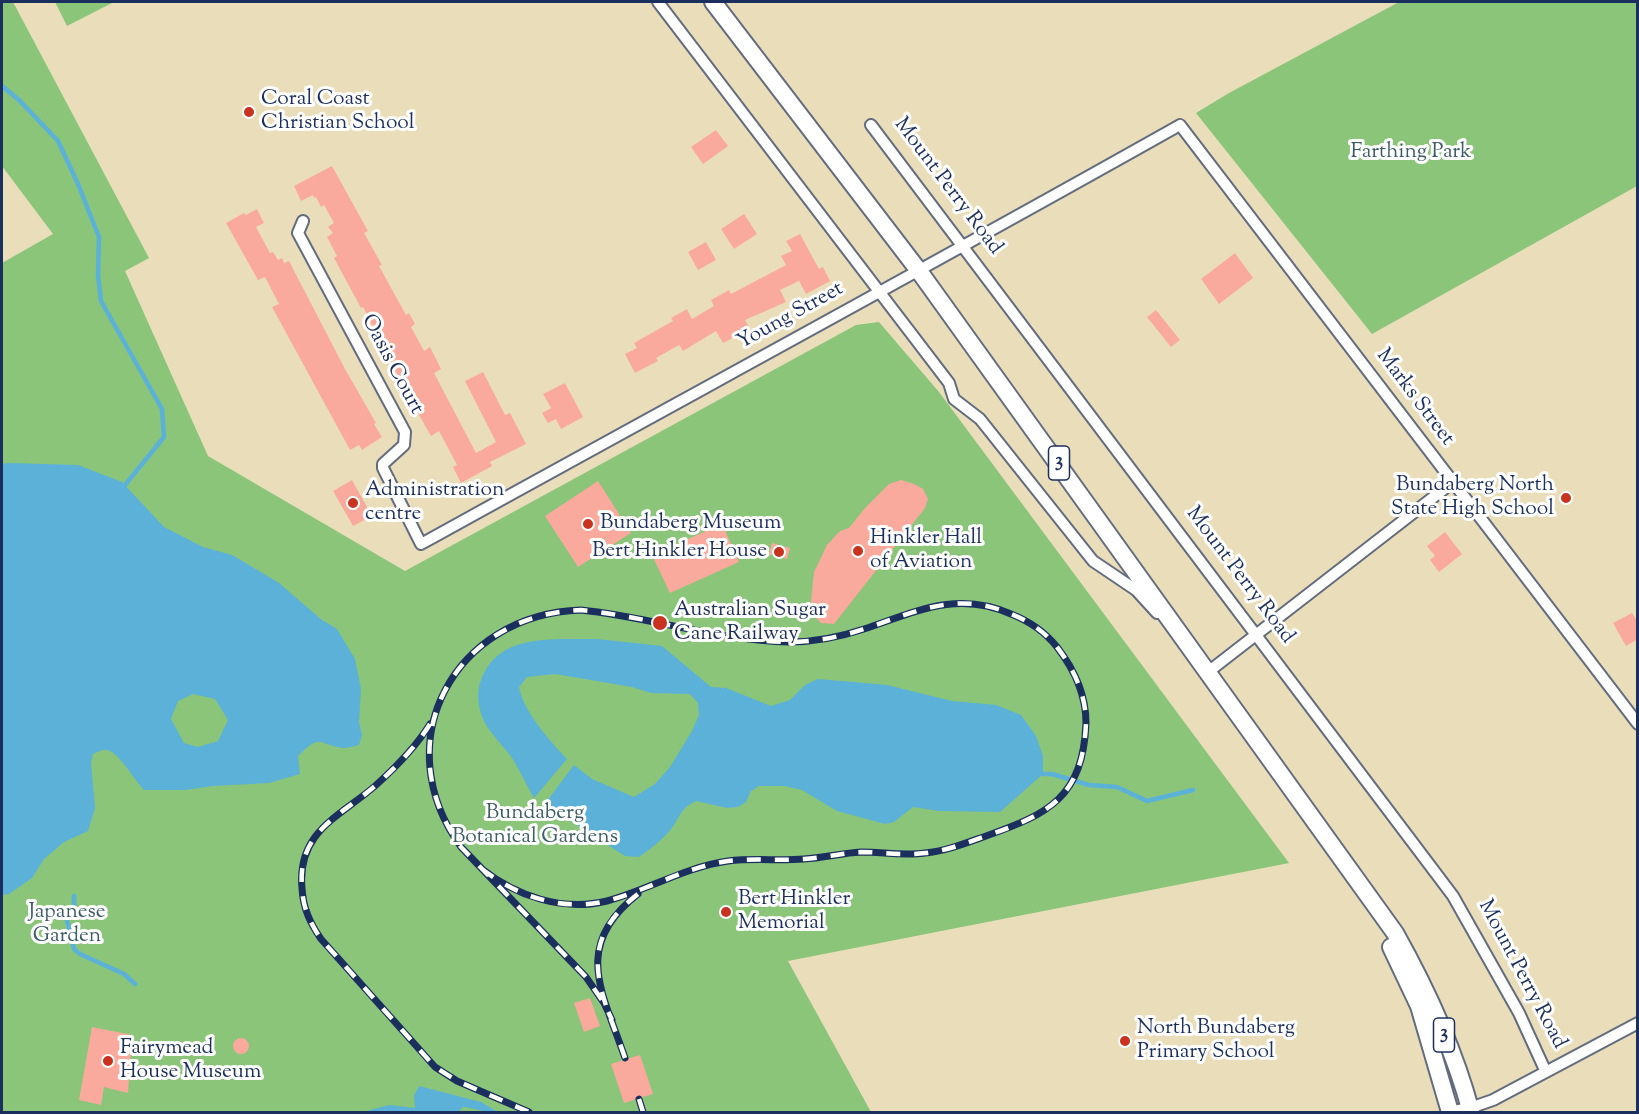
<!DOCTYPE html>
<style>
body{margin:0}
#map{position:relative;width:1639px;height:1114px;overflow:hidden;background:#eadeba;font-family:"Sorts Mill Goudy",serif}
canvas{display:block}
.frame{position:absolute;inset:0;border:3px solid #1b2f5e;pointer-events:none}
</style>
<div id="map">
<canvas width="1639" height="1114"></canvas>
<div class="frame"></div>
</div>
<script>
const g = document.querySelector('canvas').getContext('2d');
g.lineJoin = 'round';
function paint(path, color) {
  g.fillStyle = color;
  g.fill(path, 'evenodd');
}
function stroke(path, color, width, dash) {
  g.strokeStyle = color;
  g.lineWidth = width;
  g.lineCap = dash ? 'butt' : 'round';
  g.setLineDash(dash || []);
  g.stroke(path);
}
function drawText(font, color, halo, rows, align = 'center') {
  g.font = font + ' "Sorts Mill Goudy",serif';
  g.lineWidth = 6;
  g.setLineDash([]);
  g.textBaseline = 'middle';
  g.strokeStyle = halo;
  g.fillStyle = color;
  for (const [text, x, y, turn = 0] of rows) {
    g.save();
    g.translate(x, y);
    g.rotate((+turn || 0) * Math.PI / 180);
    g.textAlign = isNaN(turn) ? turn : align;
    if (halo) g.strokeText(text, 0, 0);
    g.fillText(text, 0, 0);
    g.restore();
  }
}
paint(new Path2D(`
 M2 2H13L149 258 125 271 208 456 405 571 856 325 879 322 939 392 1289 863 788 961 871 1112H2V263L53 234 2 166Z
 M55 2H114L67 26Z
 M1399 2H1637V186L1372 334 1196 113 1229 93Z`), '#8ac57a');
paint(new Path2D(`
 M9 463 78 465 122 482 164 527 203 547 232 555 279 583 322 620 337 629 355 659 361 689 359 722 362 735 359 745C354 746 348 748 343 748 318 745 322 732 298 756L300 774 269 783 213 786 185 790H144C135 781 118 751 107 750 102 749 98 752 93 754L91 763 95 808 88 831 64 842 44 859 32 878 9 894 2 895V464ZM193 694 215 699 228 720 218 741 198 747 184 743 171 719 178 701Z
 M597 639 662 646 711 687 726 688 771 706 790 700 805 685 818 679 887 685 952 701 996 705 1021 715 1036 736 1043 756V774L1000 812 939 811 913 807 894 822 885 824 837 811 802 790 785 786H759L751 791 746 802 738 807 727 808 696 801C680 810 683 811 674 825 665 838 652 848 639 857L625 856 563 816 553 815 541 809 574 765 592 779 634 797 655 784 670 767 692 731 699 715 698 703 690 694 651 693 632 687 555 674 527 677 519 687C523 711 550 741 567 759L534 798C527 786 521 773 514 761 505 747 491 735 484 721 478 709 476 692 481 680 498 632 556 640 597 639Z
 M419 1086 481 1102 498 1112C485 1113 475 1108 463 1107L458 1112H363L389 1105 415 1108 414 1096Z`), '#5bb1d8');
stroke(new Path2D(`
 M2 86 19 100 58 141 78 184 99 237 98 275 101 301 162 409 164 437 125 485
 M1043 774H1052L1089 785 1117 787 1147 801 1193 790
 M74 896V905L66 917 74 949 80 954 124 974 135 984`), '#5bb1d8', 4.5);
paint(new Path2D(`
 M716 130 728 146 703 164 691 147Z
 M332 166 368 231 364 233 382 265 379 266 406 315 409 313 415 324 411 327 424 351 430 347 441 369 434 373 476 453 496 442 465 381 483 372 505 415 510 413 526 444 490 462 492 466 461 483 453 467 457 465 439 431 431 436 414 406 418 404 406 379 401 382 363 307 361 308 334 258 337 256 327 237 333 233 328 227 334 223 324 205 321 207 316 197 314 198 313 195 301 201 294 186Z
 M257 209 264 223 256 227 270 253 273 252 278 260 282 258 284 263 289 261 345 369 376 423 374 424 382 437 362 450 359 445 350 450 272 307 279 304 265 277 258 280 226 223 244 213 246 215Z
 M744 214 757 234 734 249 721 229Z
 M800 234 819 269 823 267 830 281 806 294 799 281 780 290 786 302 745 320 750 329 723 343 716 331 683 351 679 345 656 358 658 361 635 373 625 354 637 348 634 343 673 321 671 318 687 309 692 319 714 306 711 300 729 290 731 294 786 265 781 256 792 251 786 241Z
 M706 242 716 260 698 270 688 252Z
 M1235 253 1253 278 1219 304 1201 279Z
 M1156 310 1180 340 1171 347 1147 317Z
 M565 383 583 417 561 429 556 419 548 423 542 413 551 408 543 394Z
 M352 480 372 516 353 526 333 491Z
 M901 480 914 484 923 489 928 499 925 508 834 624 821 623 813 615 811 601 814 572 827 545 840 531 849 528 865 508 889 484Z
 M598 481 631 533 578 567 545 516Z
 M722 524 739 562 670 593 652 555Z
 M1445 532 1462 554 1439 572 1430 560 1435 556 1427 546Z
 M772 543 790 548 787 559 769 554Z
 M1632 613 1638 622V639L1626 646 1613 623Z
 M590 998 600 1026 584 1032 574 1003Z
 M92 1027 132 1035 128 1093 104 1087 101 1105 79 1100Z
 M233 1046a8 8 0 1 1 16 0a8 8 0 1 1-16 0Z
 M640 1055 653 1094 624 1103 611 1064Z`), '#faaa9c');
const minor = new Path2D(`
 M658 2 949 383 954 399 980 419 1093 561 1136 590 1157 613
 M871 125 1453 896 1519 1013 1545 1070
 M298 233 405 432 404 445 383 464V468L421 544C674 404 928 267 1180 125L1638 724
 M298 233 303 221
 M1208 672 1453 482
 M1448 1112 1470 1108 1493 1100 1638 1023`);
const primary = new Path2D(`
 M713 2 919 271 1395 933C1427 990 1454 1049 1471 1112
 M1391 947 1419 1006 1450 1112`);
stroke(minor, '#636c7e', 14);
stroke(primary, '#636c7e', 20);
stroke(minor, '#fff', 10);
stroke(primary, '#fff', 16);
const rail = new Path2D(`
 M430 724C416 747 395 768 375 786 339 817 297 832 302 888 303 908 310 923 321 939L435 1067 457 1081 529 1112
 M482 869C516 896 563 912 607 901 648 890 685 867 728 861 753 858 779 861 804 859 823 858 842 853 861 852 882 852 903 856 925 853 946 851 966 843 986 836 1049 814 1083 797 1086 723 1086 695 1074 669 1057 647 1045 632 1029 621 1011 614 957 590 915 612 864 629 840 637 814 642 789 642 719 641 651 617 581 610 454 614 385 742 461 847L586 977 604 1003 612 1020
 M625 1058C603 993 571 946 638 894
 M639 1099 643 1112`);
stroke(rail, '#1b2f5e', 7);
stroke(rail, '#fff', 4.5, [14]);
for (const [x, y, r, color] of [
 [249,112,6,"#c8321e"],
 [1566,498,6,"#c8321e"],
 [353,503,6,"#c8321e"],
 [588,524,6,"#c8321e"],
 [858,551,6,"#c8321e"],
 [779,552,6,"#c8321e"],
 [660,623,8,"#c8321e"],
 [726,912,6,"#c8321e"],
 [1125,1041,6,"#c8321e"],
 [108,1061,6,"#c8321e"]
]) {
  const dot = new Path2D();
  dot.arc(x, y, r, 0, 2 * Math.PI);
  g.fillStyle = color;
  g.fill(dot);
  stroke(dot, '#fff', 2);
}
for (const [x, y, w] of [
 [1059,463,21],
 [1444,1035,21]
]) {
  const box = new Path2D();
  box.roundRect(x - w / 2, y - 17, w, 34, 4.5);
  g.fillStyle = '#fff';
  g.fill(box);
  stroke(box, '#1b2f5e', 1.5);
}
drawText('bold 20px', '#1b2f5e', null, [
 ["3",1059,463],
 ["3",1444,1035]
]);
drawText('21px', '#1b2f5e', '#fff', [
 ["Coral Coast",261,100],
 ["Christian School",261,124],
 ["Bundaberg North",1554,486,"right"],
 ["State High School",1554,510,"right"],
 ["Administration",365,491],
 ["centre",365,515],
 ["Bundaberg Museum",600,524],
 ["Hinkler Hall",870,539],
 ["of Aviation",870,563],
 ["Bert Hinkler House",767,552,"right"],
 ["Australian Sugar",674,611],
 ["Cane Railway",674,635],
 ["Bert Hinkler",738,900],
 ["Memorial",738,924],
 ["North Bundaberg",1137,1029],
 ["Primary School",1137,1053],
 ["Fairymead",120,1049],
 ["House Museum",120,1073]
], 'left');
drawText('21px', '#3c5c66', '#fff', [
 ["Farthing Park",1411,153],
 ["Bundaberg",535,814],
 ["Botanical Gardens",535,838],
 ["Japanese",67,913],
 ["Garden",67,937]
]);
drawText('21px', '#1b2f5e', '#fff', [
 ["Mount Perry Road",947,187,53],
 ["Young Street",791,317,-29],
 ["Oasis Court",391,365,62],
 ["Marks Street",1414,398,53],
 ["Mount Perry Road",1239,576,53],
 ["Mount Perry Road",1521,975,62]
]);
</script>
